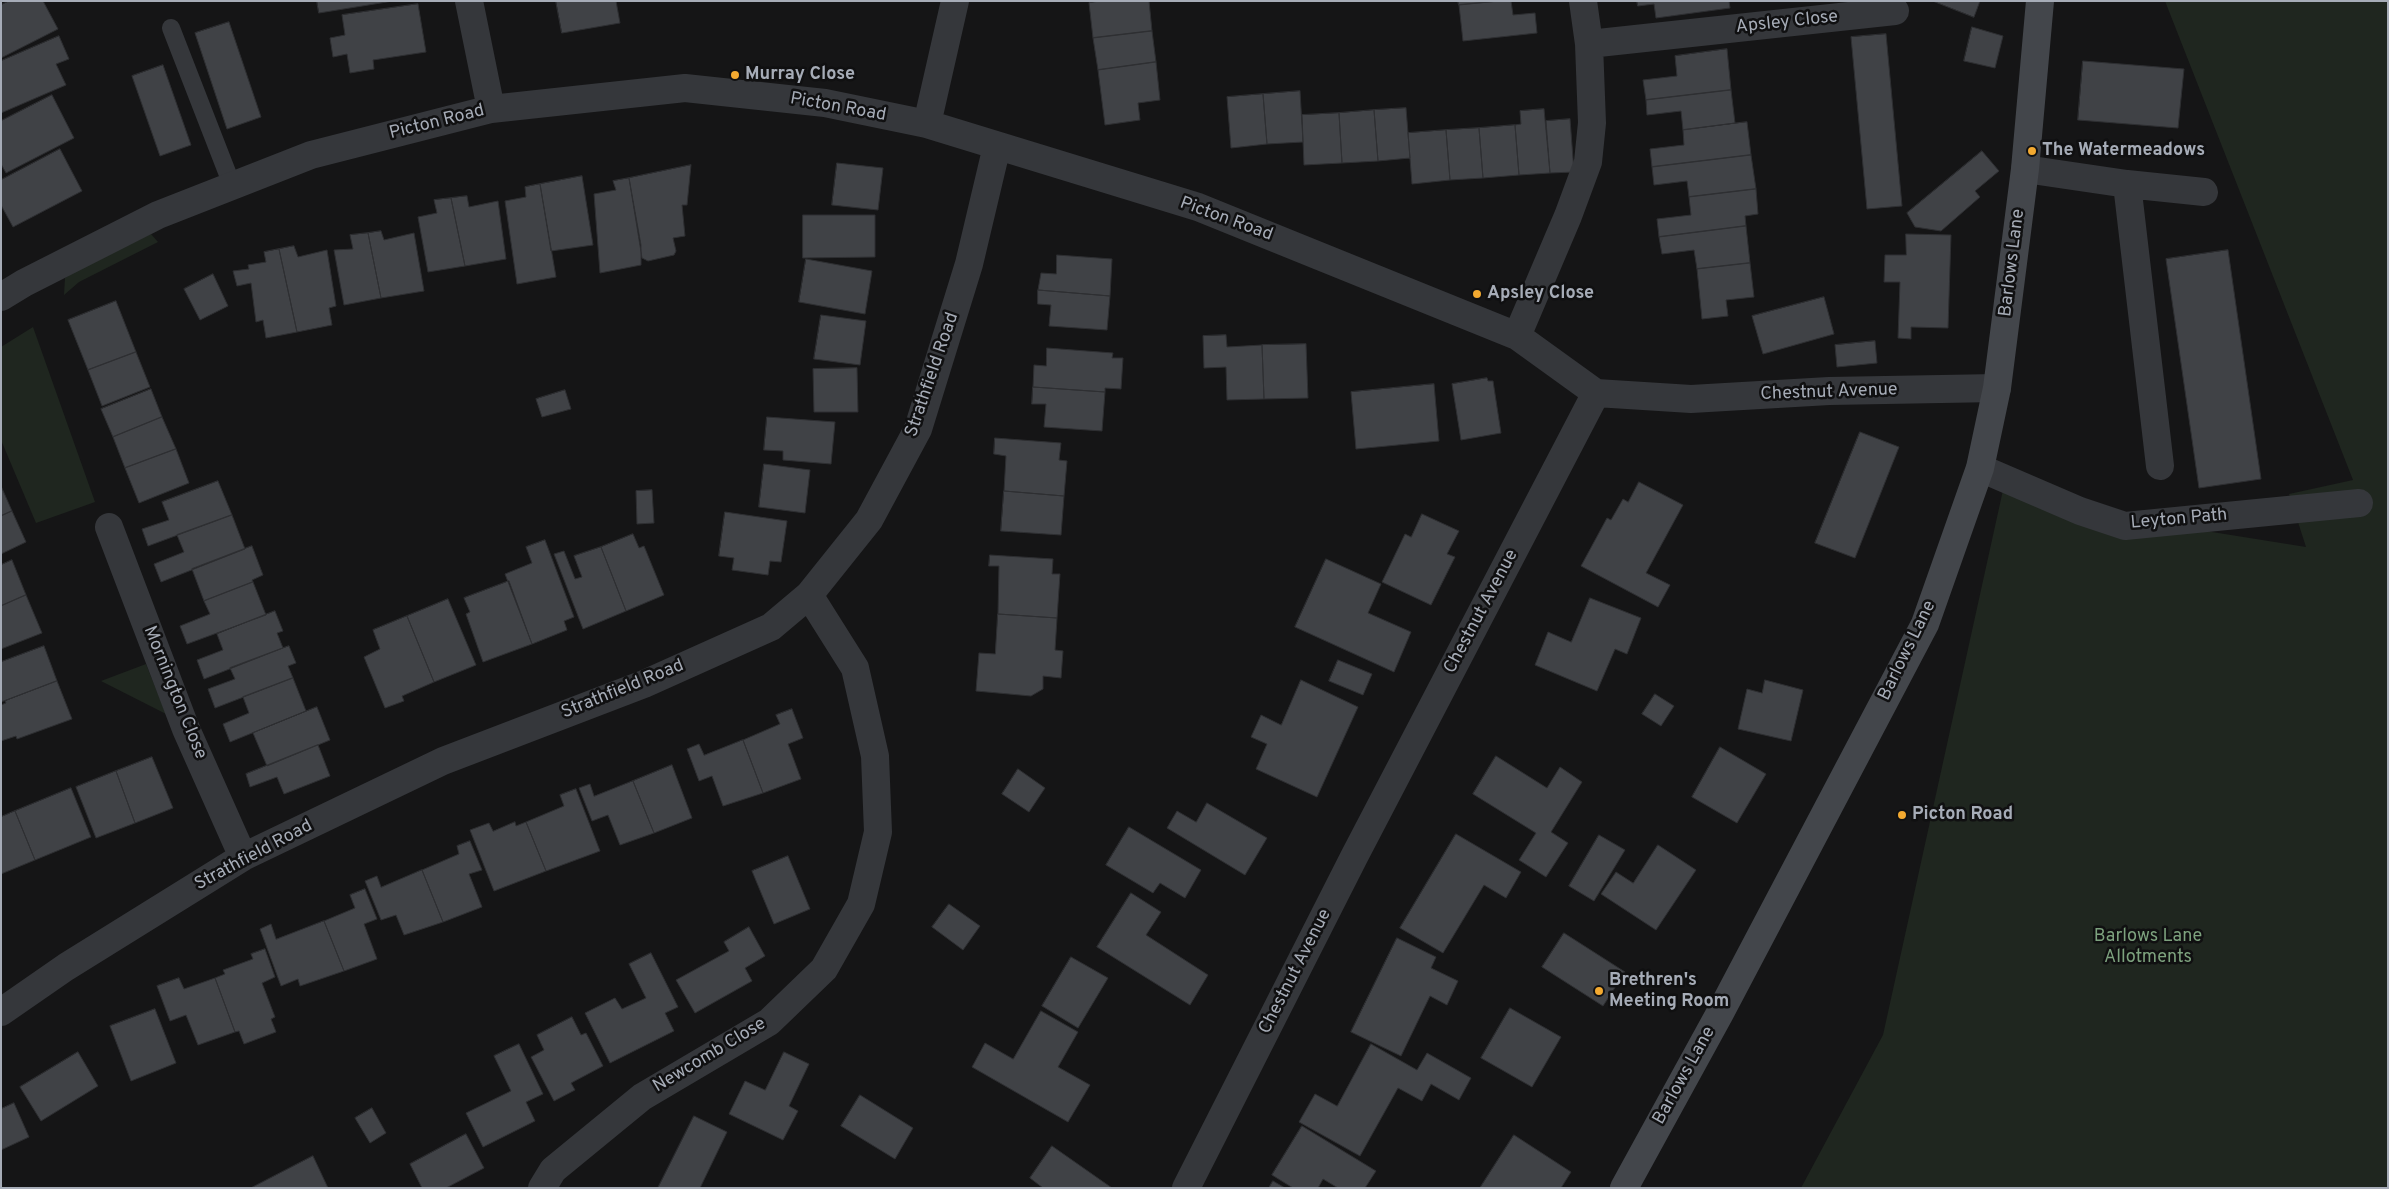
<!DOCTYPE html>
<style>
body{margin:0}
#map{position:relative;width:2389px;height:1189px;overflow:hidden;background:#151516;font-family:Overpass,sans-serif}
canvas{display:block}
.frame{position:absolute;inset:0;border:2px solid #a6acb7;pointer-events:none}
</style>
<div id="map">
<canvas width="2389" height="1189"></canvas>
<div class="frame"></div>
</div>
<script>
const g = document.querySelector('canvas').getContext('2d');
g.lineJoin = 'round';
function paint(path, color) {
  g.fillStyle = color;
  g.fill(path, 'evenodd');
}
function stroke(path, color, width, dash) {
  g.strokeStyle = color;
  g.lineWidth = width;
  g.lineCap = dash ? 'butt' : 'round';
  g.setLineDash(dash || []);
  g.stroke(path);
}
function drawText(font, color, halo, rows, align = 'center') {
  g.font = font + ' Overpass,sans-serif';
  g.lineWidth = 5;
  g.setLineDash([]);
  g.textBaseline = 'middle';
  g.strokeStyle = halo;
  g.fillStyle = color;
  for (const [text, x, y, turn = 0] of rows) {
    g.save();
    g.translate(x, y);
    g.rotate((+turn || 0) * Math.PI / 180);
    g.textAlign = isNaN(turn) ? turn : align;
    if (halo) g.strokeText(text, 0, 0);
    g.fillText(text, 0, 0);
    g.restore();
  }
}
paint(new Path2D(`
 M2165 1H2388V1188H1801L1883 1035 2003 490 2162 524 2306 547 2289 494 2353 480Z
 M151 234 158 242 79 282 64 295 65 278 74 271Z
 M33 327 95 502 36 523 1 440V347Z
 M146 664 166 714 101 681Z`), '#1f261f');
const building = new Path2D(`
 M9 1H43L58 29 1 58V5Z
 M317 1H393L319 13Z
 M556 1H616L620 23 562 33Z
 M1100 1H1149L1152 31 1093 38 1089 3Z
 M1458 1H1499L1459 5Z
 M1499 1H1511L1513 15 1535 13 1537 33 1463 41 1459 5Z
 M1637 1H1729L1730 8 1656 18 1654 4 1638 6Z
 M1933 1H1980L1974 17Z
 M418 4 426 52 373 60 374 69 350 73 347 54 333 57 330 38 345 35 342 15Z
 M229 22 261 117 227 129 195 33Z
 M1972 27 2003 36 1995 68 1964 61Z
 M1152 31 1156 62 1098 70 1093 38Z
 M1886 34 1902 206 1867 209 1851 37Z
 M59 36 69 59 56 64 66 85 1 113V61Z
 M1727 49 1731 90 1646 100 1643 80 1677 76 1675 56Z
 M2083 61 2184 69 2178 128 2078 120Z
 M1156 62 1160 100 1138 103 1140 120 1105 125 1098 70Z
 M163 65 191 145 160 156 132 76Z
 M1731 90 1735 123 1683 130 1681 111 1647 115 1646 100Z
 M1300 91 1303 142 1267 144 1263 94Z
 M1263 94 1267 144 1231 148 1227 97Z
 M52 95 74 138 6 173 1 164V121Z
 M1406 108 1410 158 1378 161 1374 110Z
 M1544 109 1550 173 1519 175 1515 125 1521 124 1520 111Z
 M1374 110 1378 161 1342 163 1339 113Z
 M1339 113 1342 163 1304 165 1302 115Z
 M1570 119 1574 172 1550 173 1546 121Z
 M1747 122 1751 155 1652 167 1650 149 1684 145 1683 130Z
 M1515 125 1519 175 1483 178 1479 128Z
 M1479 128 1483 178 1450 180 1446 130Z
 M1446 130 1450 180 1412 184 1408 133Z
 M60 149 82 191 13 227 1 205V180Z
 M1982 151 1999 171 1975 191 1980 197 1941 231 1915 227 1907 213Z
 M1751 155 1756 189 1689 197 1687 181 1654 185 1652 167Z
 M837 163 883 168 878 210 832 205Z
 M691 165 687 205H682L685 236 673 238 676 251 674 255 648 261 642 258 629 178Z
 M582 176 593 245 551 251 540 184Z
 M629 178 641 245V265L600 273 594 194 616 190 613 181Z
 M540 184 556 277 517 284 505 201 526 197 525 187Z
 M1756 189 1758 214 1745 216 1746 226 1659 237 1657 219 1691 215 1689 197Z
 M467 196 469 207 498 201 506 259 465 266 451 198Z
 M451 198 465 266 428 272 418 217 437 213 434 200Z
 M803 215H875V257L803 258Z
 M1746 226 1750 263 1697 269 1694 250 1662 254 1659 237Z
 M381 231 384 240 414 233 424 291 381 298 368 233Z
 M368 233 381 298 344 305 334 250 353 249 350 235Z
 M1906 234 1951 235 1948 328 1911 327V339L1898 338 1900 282H1884L1885 255H1906Z
 M294 246 298 257 327 250 336 306 329 308 332 325 297 332 279 249Z
 M279 249 297 332 266 338 263 320 256 322 251 283 237 286 233 271 249 269 248 265 266 262 264 252Z
 M2228 250 2261 479 2199 488 2166 259Z
 M1057 255 1112 259 1110 296 1038 290 1041 273 1056 274Z
 M806 259 872 271 865 314 799 302Z
 M1750 263 1754 297 1726 300 1728 316 1702 319 1697 269Z
 M213 274 228 306 200 320 184 289Z
 M1038 290 1110 296 1107 330 1049 326 1051 305 1038 304Z
 M1824 297 1834 334 1763 354 1752 316Z
 M116 301 136 352 88 370 68 320Z
 M821 315 866 321 860 365 814 359Z
 M1226 335 1227 347 1262 345 1264 399 1227 400 1226 367 1204 368 1203 336Z
 M1875 341 1877 363 1837 367 1835 345Z
 M1306 344 1308 398 1264 399 1262 345Z
 M1047 348 1113 353 1112 358H1123L1121 389 1105 388V392L1033 387 1034 365 1046 366Z
 M136 352 150 387 102 406 88 370Z
 M857 368 858 412H814L813 369Z
 M1487 378 1488 381H1493L1501 433 1461 440 1452 384Z
 M1434 384 1439 441 1356 449 1351 392Z
 M1033 387 1105 392 1102 431 1044 427 1046 404H1032Z
 M151 389 162 417 113 437 101 409Z
 M565 390 571 409 542 417 536 399Z
 M162 417 176 449 125 468 113 437Z
 M767 417 835 422 831 464 783 460V451L764 450Z
 M1860 432 1899 447 1855 558 1815 543Z
 M995 438 1061 443 1059 460 1067 461 1064 496 1004 491 1006 456 994 454Z
 M176 449 189 483 139 503 125 468Z
 M764 464 810 470 805 513 759 507Z
 M218 481 232 515 148 546 142 529 169 520 162 502Z
 M1639 482 1683 505 1646 573 1670 585 1658 607 1581 566 1607 518 1611 520 1623 499 1628 502Z
 M1 486 12 511 1 516Z
 M652 490 654 523 637 524 636 491Z
 M1004 491 1064 496 1061 535 1001 531Z
 M12 511 26 542 1 554V516Z
 M725 512 787 521 781 562 770 561 768 575 732 570 734 558 719 556Z
 M1422 514 1459 531 1447 554 1455 557 1431 605 1382 582 1405 534 1411 537Z
 M232 515 245 549 161 582 154 564 184 552 177 535Z
 M633 534 639 548 644 546 664 595 626 611 601 547Z
 M545 540 574 617 564 621 567 630 532 644 505 574 532 563 526 547Z
 M252 546 263 575 252 580 253 582 204 601 192 569Z
 M601 547 626 611 583 629 554 554 564 551 575 579 582 577 574 556Z
 M990 555 1053 559 1052 574H1060L1057 618 998 614 999 566H989Z
 M1326 559 1381 584 1368 613 1411 632 1394 672 1295 627Z
 M12 560 26 595 1 606V565Z
 M509 581 532 644 483 662 466 614 470 612 464 598Z
 M253 582 266 615 187 644 180 626 210 614 204 601Z
 M26 595 42 633 1 649V606Z
 M1590 598 1641 618 1627 654 1615 649 1597 691 1535 665 1548 632 1571 642Z
 M448 599 476 665 434 682 407 616Z
 M275 611 283 631 277 633 283 648 204 679 197 660 223 650 217 634Z
 M998 614 1057 618 1055 650 1063 651 1061 678 1043 676V689L1031 696 976 691 979 653 995 654Z
 M407 616 434 682 402 696 404 701 385 708 364 657 380 649 373 630Z
 M44 646 57 681 1 702V662Z
 M289 646 296 663 288 666 293 678 215 708 208 689 235 679 230 668Z
 M1338 660 1372 674 1363 695 1329 681Z
 M293 678 306 711 230 742 223 724 249 713 243 697Z
 M1301 680 1358 707 1317 797 1256 769 1267 744 1251 737 1261 715 1281 725Z
 M1765 680 1803 690 1791 741 1738 729 1747 689 1762 693Z
 M57 681 72 719 17 739 16 736 1 741V705L6 703 5 701Z
 M1655 694 1674 706 1661 726 1642 714Z
 M317 707 330 740 267 766 253 733Z
 M792 709 803 738 788 744 801 779 763 793 743 740 780 724 776 715Z
 M743 740 763 793 723 806 712 776 699 781 687 749 699 744 704 755Z
 M318 745 330 776 284 794 277 777 250 787 246 774Z
 M1720 747 1766 774 1737 823 1692 797Z
 M1496 756 1547 788 1560 767 1582 782 1551 832 1568 843 1546 877 1519 860 1536 833 1473 794Z
 M152 757 173 808 135 823 116 771Z
 M672 765 692 818 654 833 633 781Z
 M1018 769 1045 788 1029 812 1002 794Z
 M116 771 135 823 96 838 76 787Z
 M633 781 654 833 620 845 608 815 592 821 579 788 590 784 594 796Z
 M71 788 91 837 35 860 15 811Z
 M576 789 600 851 546 871 526 822 564 806 560 795Z
 M1207 803 1267 838 1245 875 1167 828 1177 811 1196 822Z
 M15 811 35 860 1 874V817Z
 M515 822 516 826 526 822 546 871 494 891 470 830 489 823 493 831Z
 M1129 827 1201 870 1185 898 1160 883 1153 893 1106 865Z
 M1456 834 1521 872 1506 898 1484 885 1443 953 1400 928Z
 M1599 835 1625 850 1594 901 1569 886Z
 M470 841 482 870 469 874 482 907 443 922 422 870 459 854 457 846Z
 M1658 845 1696 870 1656 930 1601 894 1616 872 1633 883Z
 M788 856 810 909 774 924 752 871Z
 M422 870 443 922 404 935 396 915 381 920 365 881 377 876 381 887Z
 M365 889 377 919 364 924 377 959 344 971 324 921 355 908 350 895Z
 M1131 893 1161 912 1146 935 1208 975 1190 1005 1097 947Z
 M949 904 980 926 963 950 932 927Z
 M324 921 344 971 300 986 298 979 281 986 260 929 271 924 276 939Z
 M749 927 765 956 745 968 752 981 695 1013 676 980 729 951 724 942Z
 M1564 933 1625 972 1603 1006 1542 967Z
 M1397 938 1436 957 1431 968 1458 981 1447 1005 1430 996 1401 1056 1351 1032Z
 M265 949 275 977 262 983 275 1017 271 1019 276 1032 244 1044 239 1031 235 1032 215 978 225 974 223 970 253 959 251 954Z
 M651 953 678 1007 665 1013 674 1031 610 1063 585 1013 615 998 622 1009 646 998 629 964Z
 M1071 957 1108 978 1078 1028 1042 1006Z
 M179 978 184 989 215 978 235 1032 198 1045 186 1015 170 1021 157 986Z
 M1510 1008 1561 1037 1532 1087 1481 1058Z
 M155 1009 176 1063 131 1081 110 1026Z
 M1041 1011 1078 1032 1058 1067 1090 1085 1068 1122 972 1067 985 1043 1013 1059Z
 M572 1017 581 1035 586 1033 603 1066 571 1083 575 1090 554 1101 531 1057 544 1050 537 1035Z
 M519 1044 543 1094 526 1102 535 1121 483 1147 466 1113 511 1091 494 1056Z
 M1371 1044 1417 1070 1427 1053 1471 1078 1459 1100 1431 1084 1422 1101 1398 1088 1360 1156 1299 1122 1315 1094 1337 1106Z
 M78 1052 98 1086 41 1121 20 1087Z
 M784 1052 809 1064 789 1106 798 1111 783 1140 729 1114 745 1081 765 1090Z
 M860 1095 913 1128 895 1159 841 1126Z
 M14 1103 29 1137 1 1150V1109Z
 M372 1108 386 1133 370 1143 355 1118Z
 M694 1116 727 1132 700 1188H658Z
 M1302 1126 1376 1171 1365 1188H1338L1323 1179 1318 1188H1293L1272 1175Z
 M466 1134 484 1168 446 1188H422L410 1164Z
 M1514 1135 1571 1172 1561 1188H1480Z
 M1052 1146 1112 1188H1043L1030 1178Z
 M313 1156 328 1188H251Z
 M1273 1181 1285 1188H1269Z`);
paint(building, '#404246');
stroke(building, '#2e2f32', 1);
stroke(new Path2D(`
 M171 28 232 185`), '#35373b', 18);
stroke(new Path2D(`
 M469 1 491 109
 M1589 44 1895 11
 M927 124 955 1
 M2025 169 2127 184
 M1 297 24 283 158 215 311 155 491 109 685 88 825 103 927 124 1198 207 1517 336 1596 393
 M1517 336 1568 216 1588 162 1592 123 1589 44 1583 1
 M1596 393 1691 399 1829 391 1997 388
 M2160 466 2127 184 2204 192
 M1980 468 2080 511 2125 526 2359 503
 M109 527 186 729 243 857
 M1 1012 66 967 243 857 443 761 644 684 771 627 809 595 869 520 918 429 969 264 997 146
 M542 1188 553 1170 642 1097 769 1022 824 969 861 904 878 832 875 756 855 668 809 595
 M1186 1188 1354 857 1596 393`), '#35373b', 28);
stroke(new Path2D(`
 M1624 1188 1720 1013 1925 624 1980 468 1997 388 2025 169 2040 1`), '#43464b', 28);
for (const [x, y, r, color] of [
 [735,75,5,"#f3a930"],
 [2032,151,5,"#f3a930"],
 [1477,294,5,"#f3a930"],
 [1902,815,5,"#f3a930"],
 [1599,991,5,"#f3a930"]
]) {
  const dot = new Path2D();
  dot.arc(x, y, r, 0, 2 * Math.PI);
  g.fillStyle = color;
  g.fill(dot);
  stroke(dot, '#101011', 2);
}
drawText('18px', '#a6acb7', '#101011', [
 ["Apsley Close",1787,23,-6],
 ["Picton Road",838,108,10],
 ["Picton Road",437,123,-14],
 ["Picton Road",1226,220,20],
 ["Barlows Lane",2013,263,-83],
 ["Strathfield Road",933,375,-71],
 ["Chestnut Avenue",1829,393,-2],
 ["Leyton Path",2179,520,-5],
 ["Chestnut Avenue",1482,612,-62],
 ["Barlows Lane",1908,651,-64],
 ["Strathfield Road",623,690,-22],
 ["Mornington Close",174,693,68],
 ["Strathfield Road",254,856,-28],
 ["Chestnut Avenue",1296,972,-63],
 ["Newcomb Close",710,1056,-31],
 ["Barlows Lane",1685,1076,-61]
]);
drawText('bold 18px', '#a6acb7', '#101011', [
 ["Murray Close",745,75],
 ["The Watermeadows",2042,151],
 ["Apsley Close",1487,294],
 ["Picton Road",1912,815],
 ["Brethren's",1609,981],
 ["Meeting Room",1609,1002]
], 'left');
drawText('18px', '#7da27e', '#101011', [
 ["Barlows Lane",2148,937],
 ["Allotments",2148,958]
]);
</script>
